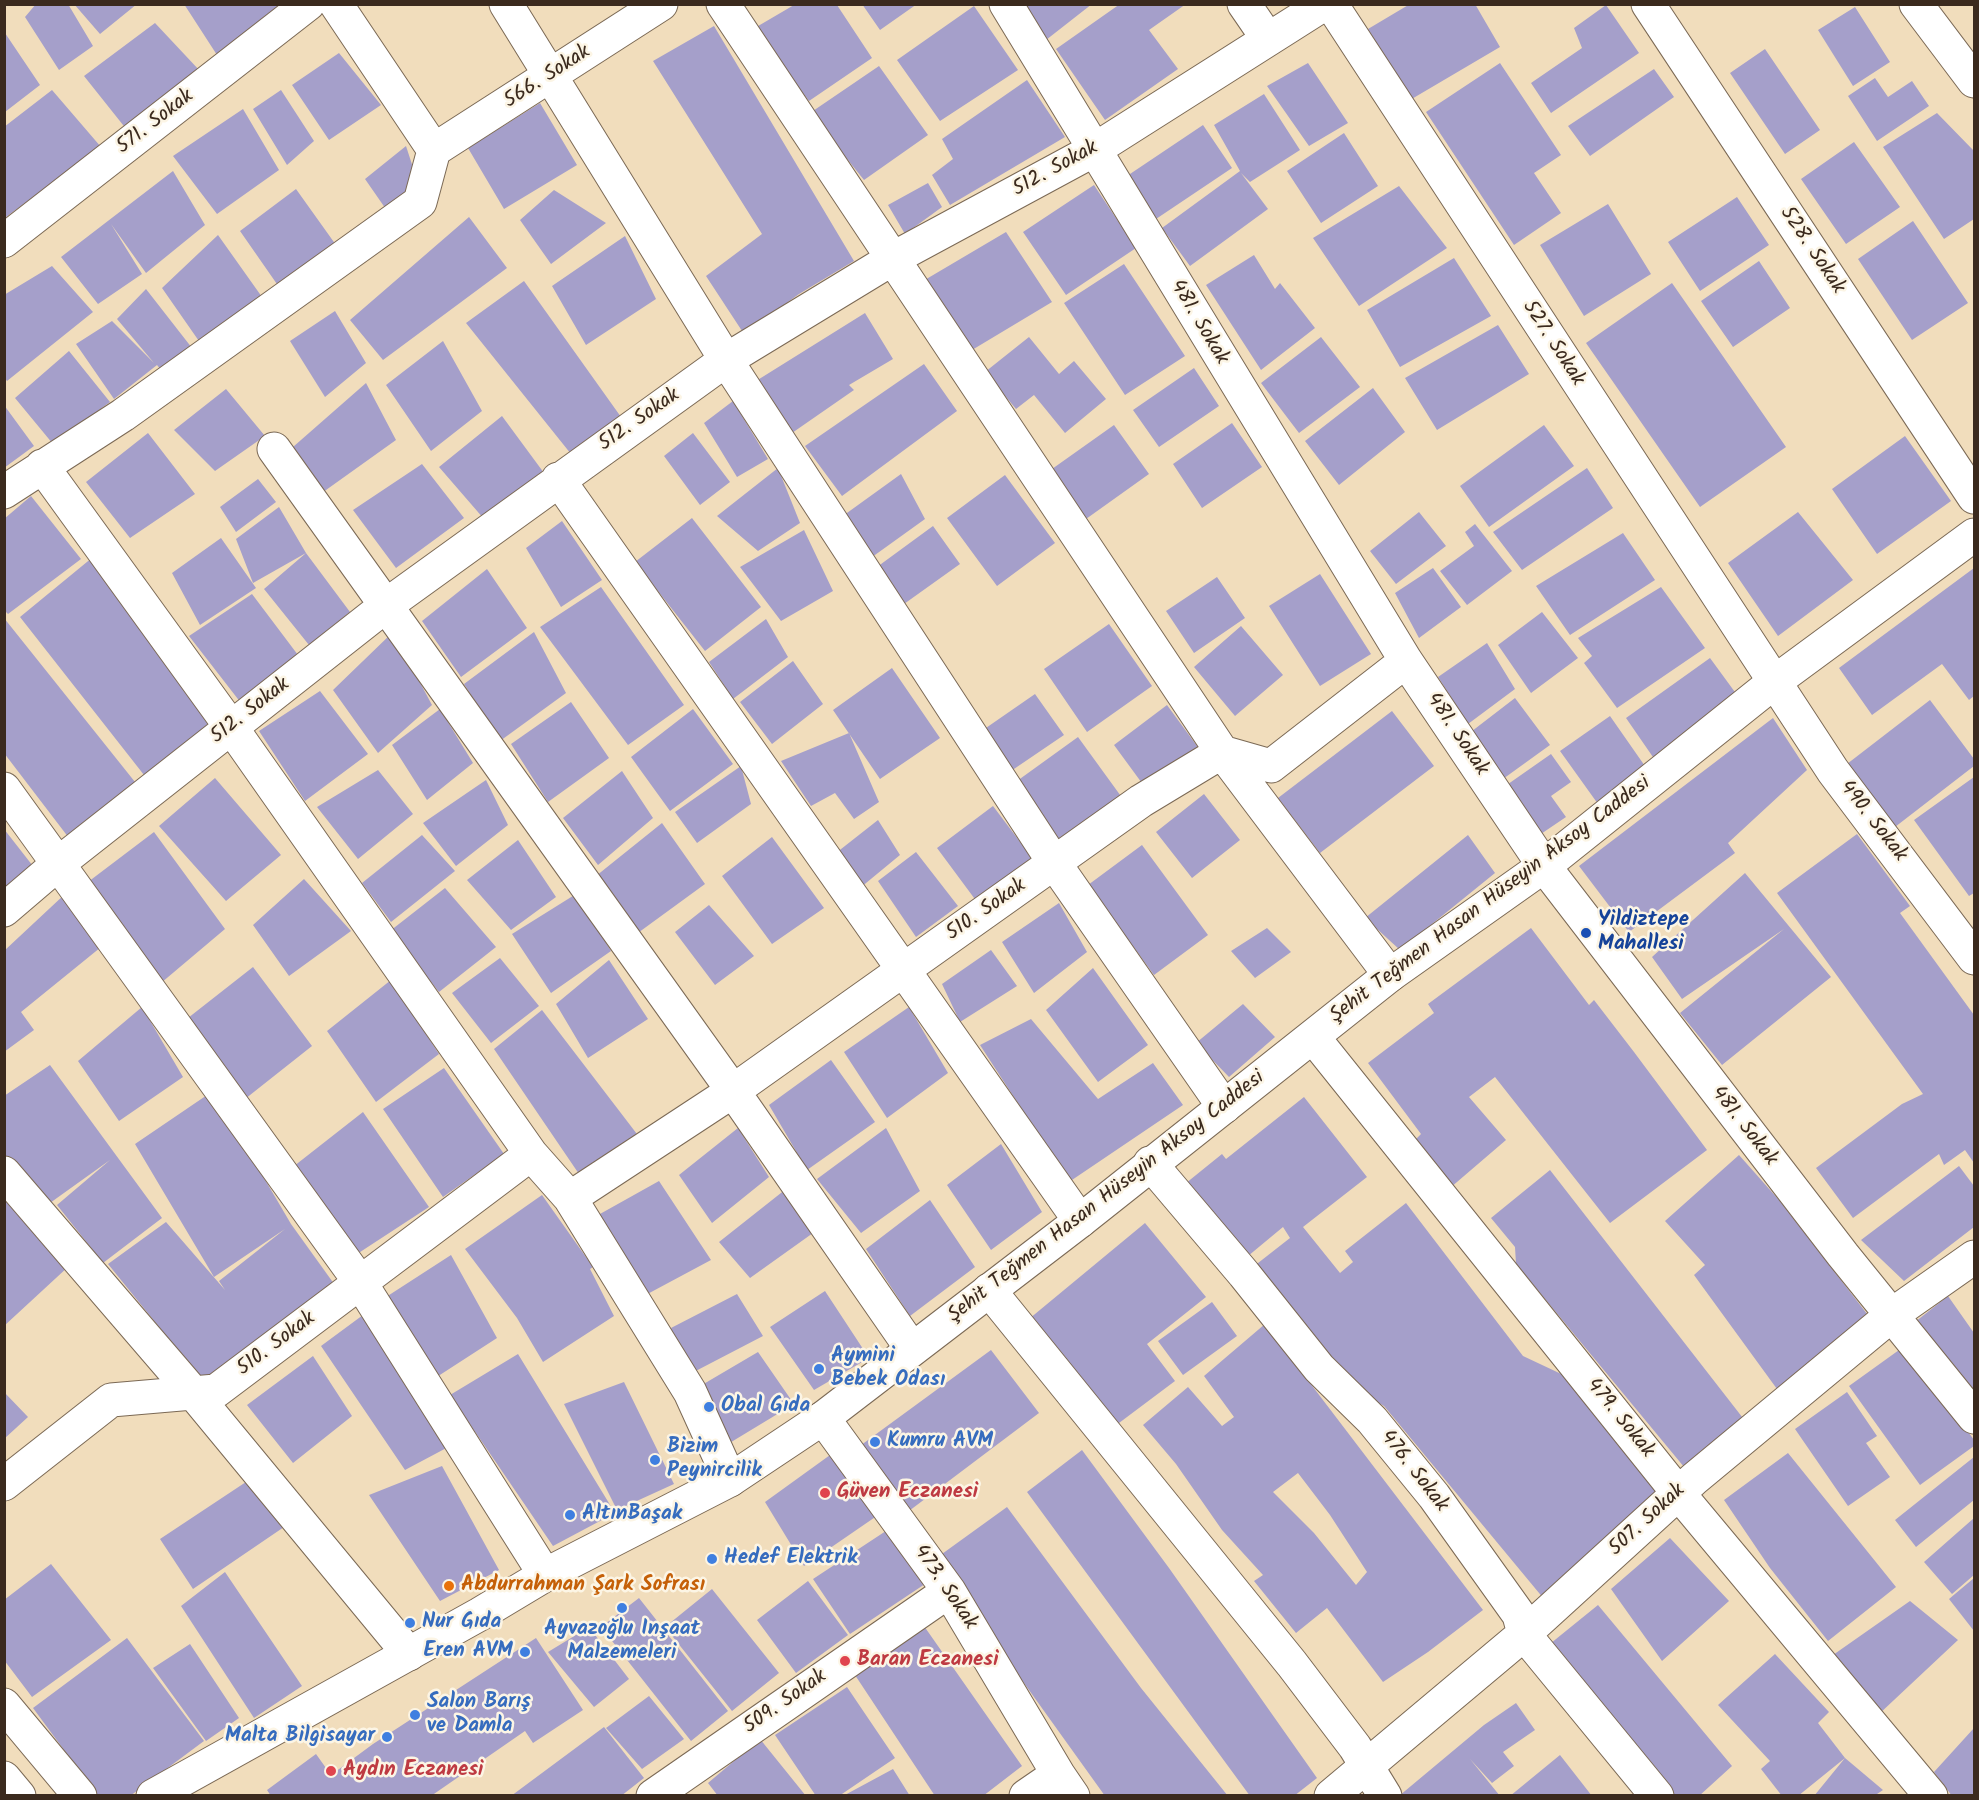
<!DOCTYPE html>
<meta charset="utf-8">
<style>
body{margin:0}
#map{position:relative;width:1979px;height:1800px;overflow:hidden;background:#f1ddbc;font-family:Kalam,sans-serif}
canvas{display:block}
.frame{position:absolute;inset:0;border:6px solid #3b2a1e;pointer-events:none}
</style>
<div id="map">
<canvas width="1979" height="1800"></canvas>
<div class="frame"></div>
</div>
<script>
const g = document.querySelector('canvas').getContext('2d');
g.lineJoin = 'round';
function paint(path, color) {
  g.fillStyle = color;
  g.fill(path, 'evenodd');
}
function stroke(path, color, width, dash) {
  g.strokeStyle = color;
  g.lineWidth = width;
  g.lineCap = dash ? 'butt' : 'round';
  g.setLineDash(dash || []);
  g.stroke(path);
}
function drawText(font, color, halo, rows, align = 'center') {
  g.font = font + ' Kalam,sans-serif';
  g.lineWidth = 5;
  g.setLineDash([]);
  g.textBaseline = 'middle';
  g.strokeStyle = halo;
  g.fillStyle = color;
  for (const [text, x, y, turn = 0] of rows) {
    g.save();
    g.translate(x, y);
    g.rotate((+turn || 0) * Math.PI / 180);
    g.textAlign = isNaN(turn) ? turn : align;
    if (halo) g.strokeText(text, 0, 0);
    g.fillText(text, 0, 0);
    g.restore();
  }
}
paint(new Path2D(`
 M36 4H68L93 46 59 70 25 17Z
 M74 4H137L100 34Z
 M184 4H277L279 7 217 55Z
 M862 4H917L880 30Z
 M1020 4H1092L1046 40Z
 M1120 4H1186L1149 30 1178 69 1105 120 1056 49Z
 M1410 4H1475L1500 47 1410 100 1368 29Z
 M794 5H837L872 58 809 101 753 29Z
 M1606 5 1639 53 1551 113 1531 83 1582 48 1574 28Z
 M974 6 1018 70 940 121 897 60Z
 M1855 7 1890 62 1853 86 1818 30Z
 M155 23 200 71 127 130 84 76Z
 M714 26 854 261 799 294 744 334 706 276 762 234 653 61Z
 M5 33 40 85 5 112Z
 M1765 49 1820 130 1785 154 1730 73Z
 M339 53 381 105 329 140 292 85Z
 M1308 63 1348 123 1309 146 1267 86Z
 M1500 63 1561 155 1534 173 1561 213 1514 245 1426 112Z
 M879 66 928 135 864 180 810 113Z
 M1654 69 1674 97 1590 156 1568 126Z
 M1875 78 1888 97 1912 81 1929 106 1877 141 1848 96Z
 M1027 80 1065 137 950 205 932 175 953 159 942 139Z
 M52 90 101 147 6 217 4 127Z
 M281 90 314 141 287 165 253 109Z
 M1264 94 1300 150 1250 182 1241 173 1268 209 1190 266 1162 228 1240 171 1214 125Z
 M540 103 577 165 504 209 468 148Z
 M243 109 279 170 217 214 173 156Z
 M1937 113 1974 151V219L1944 239 1883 147Z
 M1203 125 1232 168 1156 219 1127 176Z
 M1344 133 1378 186 1321 223 1287 171Z
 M1854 142 1900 207 1846 244 1801 179Z
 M406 146 419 186 390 215 365 179Z
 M173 171 205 225 146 273 111 224 142 274 98 304 61 257Z
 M928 183 942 207 905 234 888 205Z
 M1094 185 1136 248 1066 295 1023 232Z
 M1399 186 1447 248 1359 306 1313 238Z
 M296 189 336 245 279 287 240 231Z
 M554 190 606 223 551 264 520 220Z
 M1737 197 1769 245 1700 291 1668 242Z
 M1608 204 1651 274 1584 316 1540 245Z
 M469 217 507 268 383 360 350 320Z
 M1913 221 1968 303 1912 340 1858 259Z
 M1006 232 1052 302 972 350 923 281Z
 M218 235 262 297 201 344 162 288Z
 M625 236 656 299 586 345 552 286Z
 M1254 255 1275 289 1280 283 1315 328 1261 370 1206 285Z
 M1454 258 1491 316 1400 367 1367 310Z
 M1759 261 1790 308 1733 347 1701 301Z
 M1124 264 1185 356 1125 395 1064 303Z
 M52 266 93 312 7 381 4 377V295Z
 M524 281 621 417 571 454 466 323Z
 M1672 283 1786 447 1700 507 1586 343Z
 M146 289 192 348 161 370 157 365 114 399 76 344 112 321 154 363 117 319Z
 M335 311 366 363 325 397 290 341Z
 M865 313 893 359 849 385 854 390 792 433 756 381Z
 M1498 325 1529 374 1437 430 1405 378Z
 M1029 337 1059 374 1074 361 1106 399 1065 433 1034 395 1016 409 985 372Z
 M1321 337 1360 387 1299 433 1261 383Z
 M443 341 482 411 431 451 386 385Z
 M69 351 110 402 53 444 15 398Z
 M924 364 957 411 842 496 805 446Z
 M1194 368 1219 406 1159 447 1133 410Z
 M366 383 396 440 312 500 293 447Z
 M1373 388 1405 432 1339 485 1305 441Z
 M226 389 265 436 215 471 174 430Z
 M733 401 768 459 737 477 704 423Z
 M4 405 34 446 4 468Z
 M502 416 544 473 484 519 439 467Z
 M1232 423 1262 467 1202 508 1173 464Z
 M1114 425 1149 474 1086 519 1052 469Z
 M1544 425 1574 466 1489 527 1460 486Z
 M148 433 195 494 130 538 86 482Z
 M693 433 730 482 700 505 664 456Z
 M1905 436 1951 501 1877 554 1832 489Z
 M422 464 464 518 396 568 353 510Z
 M778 468 800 523 758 551 717 516Z
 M1587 468 1613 508 1522 570 1493 532Z
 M901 474 925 519 868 560 840 518Z
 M1005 475 1055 543 997 586 947 518Z
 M258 479 276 502 236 532 220 507Z
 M31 496 81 559 8 614 4 610V519Z
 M279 507 306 553 253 583 236 539Z
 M1419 512 1446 546 1396 584 1370 551Z
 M1798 512 1853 580 1778 636 1728 563Z
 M692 518 761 607 705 651 635 562Z
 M562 521 602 580 561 607 526 548Z
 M1475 524 1512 571 1467 605 1440 571 1474 546 1465 532Z
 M933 526 960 564 904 604 877 567Z
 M804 530 833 591 781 621 740 567Z
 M1623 533 1655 580 1570 635 1536 586Z
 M221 538 256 588 200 625 172 573Z
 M306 553 350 612 309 645 264 589Z
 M93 557 215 724 144 775 20 617Z
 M1433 568 1461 607 1419 638 1395 593Z
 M1974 568V696L1969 700 1942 664 1872 715 1839 668Z
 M487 569 527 628 461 677 422 621Z
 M1320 574 1371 654 1320 686 1269 606Z
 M1217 577 1245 618 1194 653 1166 611Z
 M601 587 684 705 628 745 540 627Z
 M1661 587 1705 648 1617 708 1584 663 1592 656 1578 638Z
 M252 594 301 659 241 703 189 636Z
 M1542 612 1578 658 1531 693 1498 645Z
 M4 618 139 787 72 842 4 753Z
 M766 619 788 657 733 699 709 662Z
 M1109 624 1152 686 1087 732 1044 669Z
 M1241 626 1283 675 1235 716 1194 667Z
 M393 632 432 705 378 753 333 690Z
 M534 632 566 693 500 741 464 684Z
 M1487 643 1515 689 1468 724 1438 677Z
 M1710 658 1740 699 1655 760 1626 718Z
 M793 661 823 704 772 744 740 702Z
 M892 668 940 738 880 779 833 710Z
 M320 691 368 754 305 801 259 731Z
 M1035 694 1064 735 1011 771 983 730Z
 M1515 698 1550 745 1496 784 1463 738Z
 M1930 700 1974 759V766L1895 827 1847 764Z
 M571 702 609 758 548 802 511 744Z
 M1167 705 1200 750 1147 790 1114 745Z
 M440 709 473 763 427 800 392 745Z
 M693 709 733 764 670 811 631 757Z
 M1392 711 1434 766 1320 853 1278 798Z
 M1610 716 1647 769 1598 804 1560 751Z
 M1773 718 1807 770 1728 843 1735 853 1629 932 1579 866Z
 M849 733 879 802 854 819 835 793 811 806 781 761Z
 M1078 737 1123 799 1061 843 1017 781Z
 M1551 754 1571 782 1551 796 1566 817 1535 838 1501 789Z
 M741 766 751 804 697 843 675 812Z
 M378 770 413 814 358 859 317 807Z
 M622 771 653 818 598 865 563 818Z
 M1974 777V893L1969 896 1914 820Z
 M215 778 281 855 226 901 159 826Z
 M486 780 508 825 456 866 423 823Z
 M1204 794 1240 840 1192 878 1156 832Z
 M993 806 1036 863 980 906 937 848Z
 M878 820 900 855 860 888 836 853Z
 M662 823 705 884 631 938 596 876Z
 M4 829 36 870 4 896Z
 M154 832 225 929 161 983 88 882Z
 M1857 834 1910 906 1900 913 1974 1015V1163L1965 1150 1944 1165 1939 1154 1853 1218 1816 1168 1902 1104 1923 1094 1777 893Z
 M422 835 455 871 391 922 362 883Z
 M1468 835 1495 873 1400 950 1365 918Z
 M772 837 824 908 772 944 722 876Z
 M518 840 556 897 511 930 467 880Z
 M1142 845 1208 935 1154 975 1088 885Z
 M916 852 958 906 916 937 878 881Z
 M1745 873 1831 977 1722 1065 1680 1013 1784 929 1682 999 1652 957Z
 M304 879 351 931 289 976 253 925Z
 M445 888 496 947 439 992 390 931Z
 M65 894 106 943 21 1012 34 1030 4 1052V951Z
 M576 894 611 951 551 993 512 934Z
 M1059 903 1087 952 1034 993 1002 942Z
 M709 905 754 956 715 985 675 932Z
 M1267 928 1291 952 1255 978 1231 951Z
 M1531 928 1589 1005 1594 1000 1634 1052 1707 1150 1610 1223 1495 1077 1469 1097 1506 1140 1450 1188 1412 1143 1421 1134 1368 1063 1434 1013 1428 1004Z
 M991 950 1017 986 960 1022 942 984Z
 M500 958 539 1006 491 1043 452 993Z
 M609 960 648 1019 588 1058 556 1004Z
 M253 967 312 1046 245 1099 188 1018Z
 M1093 968 1148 1045 1098 1082 1046 1010Z
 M391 980 439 1054 376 1102 327 1031Z
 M1243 1004 1275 1037 1229 1077 1196 1043Z
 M142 1007 183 1077 119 1121 78 1061Z
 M909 1007 948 1073 887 1118 844 1052Z
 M542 1010 640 1138 579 1174 494 1049Z
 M1031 1019 1098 1099 1153 1063 1183 1105 1069 1182 980 1045Z
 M831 1060 875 1122 807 1170 769 1105Z
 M50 1065 162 1218 103 1263 57 1205 110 1160 43 1208 4 1154V1096Z
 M444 1068 504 1154 443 1197 383 1109Z
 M213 1091 291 1224 337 1288 202 1380 108 1264 166 1222 225 1290 219 1281 285 1229 214 1277 135 1144Z
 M1304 1097 1367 1177 1303 1227 1340 1273 1353 1262 1345 1251 1406 1203 1523 1356 1574 1380 1665 1504 1544 1599 1384 1406 1319 1368 1244 1274 1290 1238 1283 1227 1236 1266 1175 1192 1222 1154 1226 1159Z
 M363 1112 429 1207 354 1256 289 1170Z
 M738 1128 769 1177 712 1223 679 1175Z
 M886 1128 920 1191 861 1233 817 1179Z
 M1001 1144 1042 1212 991 1250 947 1185Z
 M1739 1155 1779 1200 1871 1319 1777 1389 1694 1275 1705 1265 1665 1221Z
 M1959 1166 1974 1186V1227L1904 1281 1861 1240Z
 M1550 1170 1753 1431 1694 1479 1516 1264 1515 1247 1491 1218Z
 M659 1181 711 1260 640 1298 591 1219Z
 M786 1189 813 1233 750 1278 719 1242Z
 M542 1195 593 1267 590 1269 614 1316 543 1362 517 1318 465 1249Z
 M4 1197 69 1266 4 1326Z
 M930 1200 975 1267 910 1316 866 1249Z
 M1145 1223 1206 1297 1147 1344 1175 1381 1115 1426 1029 1319Z
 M451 1255 497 1338 429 1382 383 1299Z
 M825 1291 869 1358 814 1390 770 1327Z
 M737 1294 763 1336 688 1375 671 1328Z
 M1948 1296 1974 1333V1405L1915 1322Z
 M1212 1302 1237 1336 1183 1375 1158 1341Z
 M363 1315 452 1445 405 1470 321 1346Z
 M1265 1324 1483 1610 1428 1652 1383 1682 1327 1608 1296 1633 1254 1581 1263 1575 1222 1530 1176 1464 1143 1425 1188 1387 1222 1426 1234 1417 1204 1376ZM1298 1473 1330 1515 1367 1572 1356 1585 1314 1533 1273 1492Z
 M1906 1345 1974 1440V1446L1920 1485 1849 1386Z
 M991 1350 1039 1413 901 1517 853 1451Z
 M758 1352 794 1404 723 1447 690 1392Z
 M518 1354 615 1513 553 1546 450 1395Z
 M313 1356 352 1416 293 1463 247 1405Z
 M624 1382 674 1484 617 1510 564 1404Z
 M4 1392 28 1417 4 1439Z
 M1847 1392 1877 1436 1866 1443 1890 1477 1848 1506 1795 1429Z
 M837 1450 884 1511 804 1566 765 1502Z
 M1082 1450 1169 1568 1317 1778 1294 1796H1250L1027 1492Z
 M1788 1453 1896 1587 1828 1641 1770 1568 1724 1500Z
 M1974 1457V1500L1916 1547 1895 1520Z
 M442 1466 499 1570 440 1601 369 1495Z
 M252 1478 284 1527 193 1589 160 1539Z
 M1007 1507 1141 1688 1228 1796H1105L935 1559Z
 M1974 1518V1575L1952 1594 1924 1562Z
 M895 1525 931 1580 850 1634 813 1579Z
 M1670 1538 1729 1601 1662 1661 1611 1589Z
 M51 1564 111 1640 32 1697 4 1660V1600Z
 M225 1572 302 1686 254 1718 181 1606Z
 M1974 1578V1631L1949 1599Z
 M808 1581 848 1635 796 1673 757 1620Z
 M712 1589 779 1673 732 1711 665 1627Z
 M639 1598 728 1711 691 1741 601 1627Z
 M1910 1601 1958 1640 1878 1715 1833 1655Z
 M1598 1605 1732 1766 1699 1796H1659L1540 1652Z
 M924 1626 1022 1766 983 1796H935L853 1672Z
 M589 1627 629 1679 594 1707 548 1652Z
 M127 1638 204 1741 130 1796H98L33 1708Z
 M536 1638 583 1710 533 1743 525 1731 431 1796H271L267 1790 316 1754 331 1775 373 1744Z
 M190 1644 239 1718 206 1741 153 1668Z
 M1775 1654 1829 1712 1818 1723 1845 1758 1798 1796H1782L1761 1769 1770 1761 1718 1705Z
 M847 1687 895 1758 839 1796H816L775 1735Z
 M649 1696 684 1739 642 1769 606 1728Z
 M1516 1703 1535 1730 1503 1752 1514 1766 1492 1783 1470 1759 1500 1796H1399L1484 1725Z
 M604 1727 644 1778 621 1796H511Z
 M1974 1728V1796H1952L1934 1772Z
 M760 1739 806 1796H718L708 1783Z
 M1560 1755 1592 1796H1510Z
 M1845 1758 1883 1790 1874 1796H1814Z
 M893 1769 910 1796H843Z`), '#a59fca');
const minor = new Path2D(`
 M506 4 726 360 1055 864 1224 1107
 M723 4 1222 752 1390 975
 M1006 4 1406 661 1544 866 1843 1255 1974 1417
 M1244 4 1268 39
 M1331 4 1833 771 1974 958
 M1648 4 1974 497
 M1916 4 1974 81
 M434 150 661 4
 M4 241 308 4
 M274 449 733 1091 912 1349
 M42 466 231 727 531 1154 570 1198 690 1392 730 1480
 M558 479 1080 1221
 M4 492 123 415 420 202 434 150 336 4
 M4 789 360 1282 545 1575
 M4 910 59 863 388 604 726 360 892 259 1094 150 1324 4
 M1313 1037 1679 1494 1931 1796
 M1150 1163 1244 1274 1319 1368 1372 1420 1434 1496 1519 1615 1524 1634 1657 1796
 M4 1173 195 1395 409 1654
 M570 1198 733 1091 1141 801 1222 752 1271 766 1406 661
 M989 1290 1292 1664 1355 1747 1385 1796
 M823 1418 949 1591 1058 1774 1073 1796
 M4 1484 111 1400 216 1391 531 1154
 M653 1796 949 1591
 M1026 1796 1058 1774
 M1331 1796 1524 1634 1694 1479 1893 1314 1974 1257`);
const tertiary = new Path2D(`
 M153 1796 480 1614 545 1575 730 1480 823 1418 1080 1221 1390 975 1544 866 1773 683 1974 535`);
const secondary = new Path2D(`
 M4 1705 80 1796
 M4 1778 19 1796`);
stroke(minor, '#7b6955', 35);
stroke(tertiary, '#7b6955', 35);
stroke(secondary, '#7b6955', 35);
stroke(minor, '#fff', 33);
stroke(tertiary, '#fff', 33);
stroke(secondary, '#fff', 33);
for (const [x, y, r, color] of [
 [1586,933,6,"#1a4fb4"],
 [819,1369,6,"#3f7fe0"],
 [709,1407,6,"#3f7fe0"],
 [875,1442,6,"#3f7fe0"],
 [655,1460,6,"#3f7fe0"],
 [825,1493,6,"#e0444e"],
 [570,1515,6,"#3f7fe0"],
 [712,1559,6,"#3f7fe0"],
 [449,1586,6,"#e8710a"],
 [622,1608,6,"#3f7fe0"],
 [410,1623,6,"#3f7fe0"],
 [525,1652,6,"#3f7fe0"],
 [845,1661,6,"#e0444e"],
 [415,1715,6,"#3f7fe0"],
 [387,1737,6,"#3f7fe0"],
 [331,1771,6,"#e0444e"]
]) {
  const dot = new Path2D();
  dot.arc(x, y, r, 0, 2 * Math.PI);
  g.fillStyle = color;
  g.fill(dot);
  stroke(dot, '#fcf5e5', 2);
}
drawText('21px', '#3b2a1e', '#fcf5e5', [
 ["566. Sokak",548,78,-33],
 ["571. Sokak",156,123,-38],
 ["512. Sokak",1056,170,-29],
 ["528. Sokak",1811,251,56],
 ["481. Sokak",1198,323,59],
 ["527. Sokak",1552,344,57],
 ["512. Sokak",640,421,-35],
 ["512. Sokak",251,712,-38],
 ["481. Sokak",1456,735,56],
 ["490. Sokak",1872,822,52],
 ["Şehit Teğmen Hasan Hüseyin Aksoy Caddesi",1491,901,-37],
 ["510. Sokak",987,911,-35],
 ["481. Sokak",1743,1127,52],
 ["Şehit Teğmen Hasan Hüseyin Aksoy Caddesi",1107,1198,-38],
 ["510. Sokak",277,1345,-37],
 ["479. Sokak",1619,1419,51],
 ["476. Sokak",1413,1472,52],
 ["507. Sokak",1648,1521,-43],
 ["473. Sokak",944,1588,56],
 ["509. Sokak",786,1703,-35]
]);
drawText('bold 21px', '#164399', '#fcf5e5', [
 ["Yildiztepe",1598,921],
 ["Mahallesi",1598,945]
], 'left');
drawText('bold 21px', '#366cbe', '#fcf5e5', [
 ["Aymini",831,1357],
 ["Bebek Odası",831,1381],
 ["Obal Gıda",721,1407],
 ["Kumru AVM",887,1442],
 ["Bizim",667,1448],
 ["Peynircilik",667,1472],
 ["AltınBaşak",582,1515],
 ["Hedef Elektrik",724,1559],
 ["Nur Gıda",422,1623],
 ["Ayvazoğlu Inşaat",622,1630,"center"],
 ["Malzemeleri",622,1654,"center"],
 ["Eren AVM",513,1652,"right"],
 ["Salon Barış",427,1703],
 ["ve Damla",427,1727],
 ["Malta Bilgisayar",375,1737,"right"]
], 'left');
drawText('bold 21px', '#be3a42', '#fcf5e5', [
 ["Güven Eczanesi",837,1493],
 ["Baran Eczanesi",857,1661],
 ["Aydın Eczanesi",343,1771]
], 'left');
drawText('bold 21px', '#c56008', '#fcf5e5', [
 ["Abdurrahman Şark Sofrası",461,1586]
], 'left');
</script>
